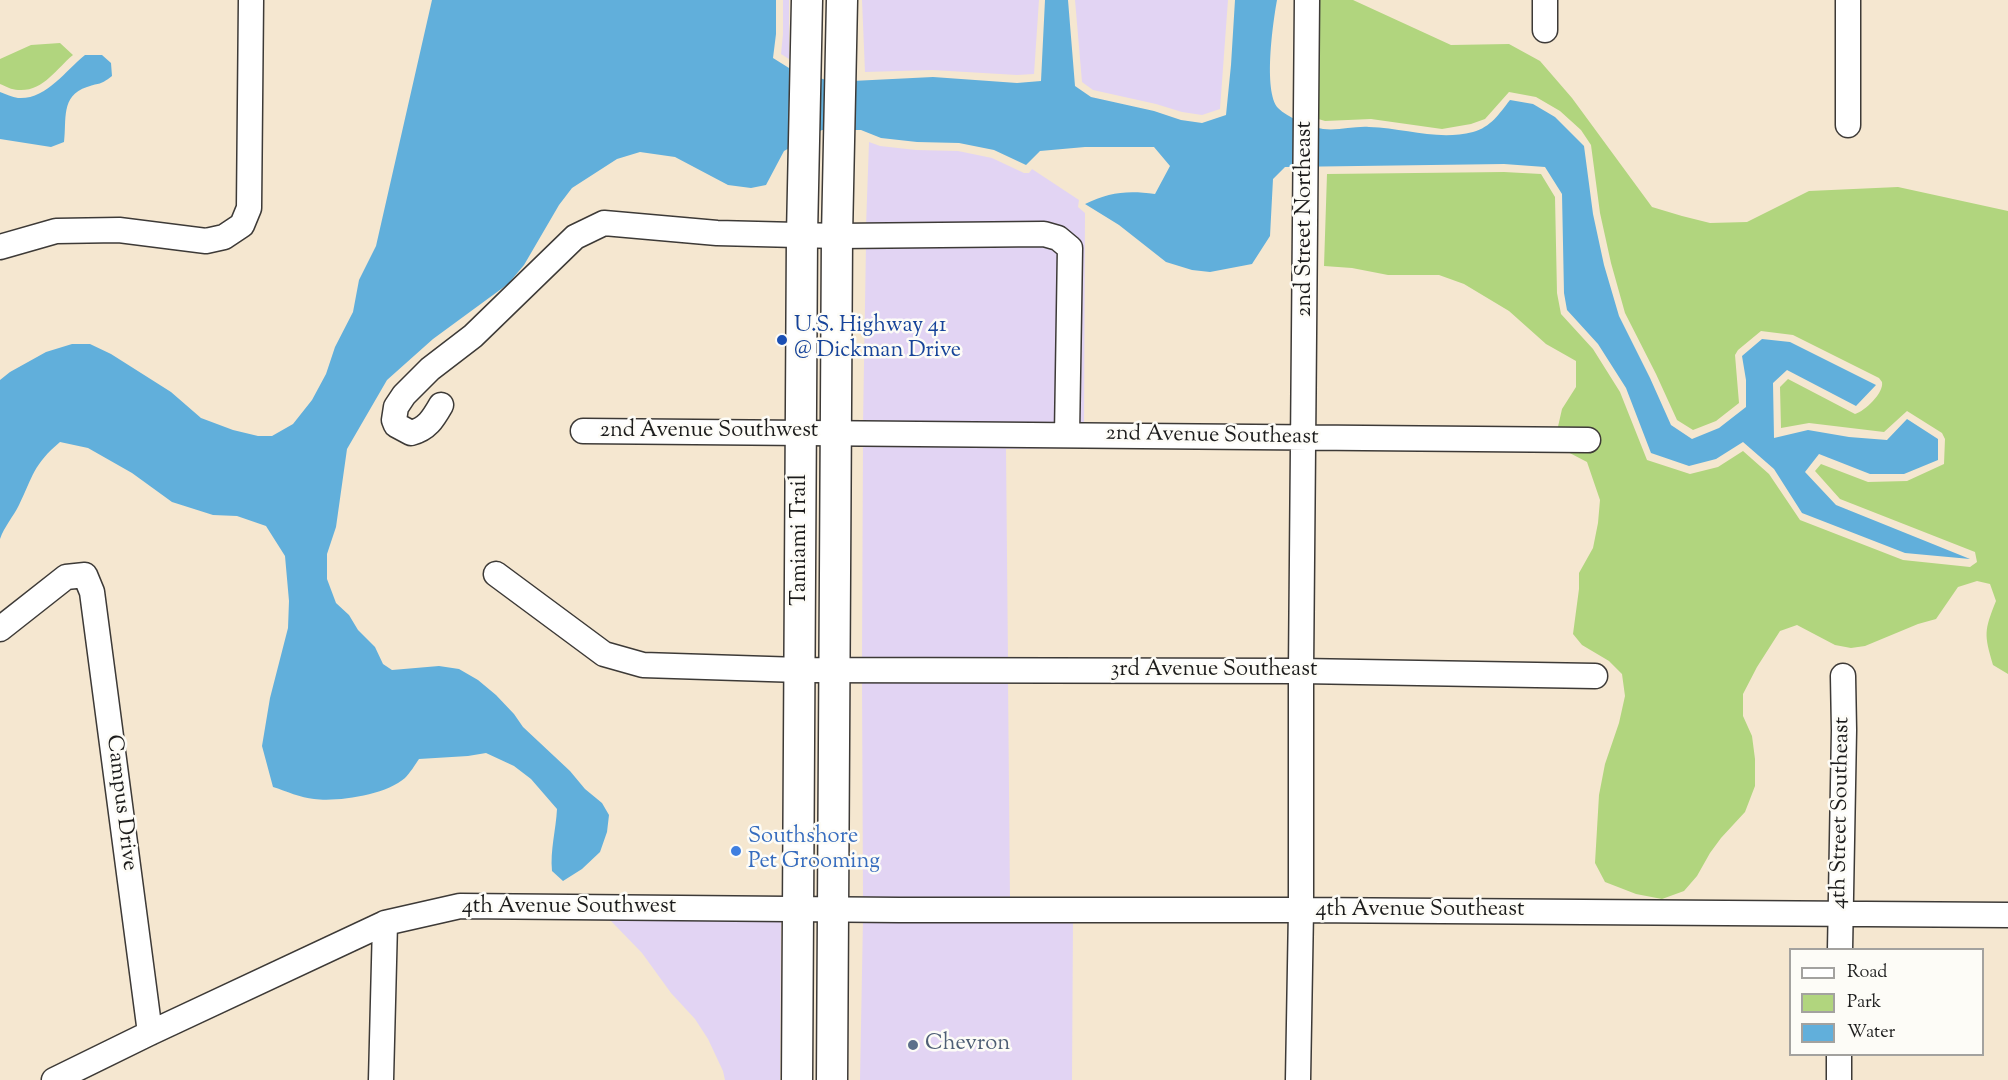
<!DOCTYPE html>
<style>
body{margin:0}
#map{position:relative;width:2008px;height:1080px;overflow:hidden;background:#f5e7d0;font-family:"Sorts Mill Goudy",serif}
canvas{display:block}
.legend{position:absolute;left:1789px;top:948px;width:195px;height:108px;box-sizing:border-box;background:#fdfcf7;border:2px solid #a3a29f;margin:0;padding:8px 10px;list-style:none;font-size:18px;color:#1c1c1c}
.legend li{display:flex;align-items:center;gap:12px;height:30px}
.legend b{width:30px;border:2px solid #a3a29f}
</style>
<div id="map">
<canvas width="2008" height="1080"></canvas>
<ul class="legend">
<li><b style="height:8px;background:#fff"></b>Road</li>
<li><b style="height:16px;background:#b1d57e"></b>Park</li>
<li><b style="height:16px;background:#61afdb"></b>Water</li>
</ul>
</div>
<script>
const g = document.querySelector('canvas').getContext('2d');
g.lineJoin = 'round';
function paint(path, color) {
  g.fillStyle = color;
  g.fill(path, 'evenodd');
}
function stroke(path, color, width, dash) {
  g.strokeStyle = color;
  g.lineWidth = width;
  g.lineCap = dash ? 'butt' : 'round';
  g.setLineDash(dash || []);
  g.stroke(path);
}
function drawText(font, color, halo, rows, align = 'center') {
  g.font = font + ' "Sorts Mill Goudy",serif';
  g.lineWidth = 5;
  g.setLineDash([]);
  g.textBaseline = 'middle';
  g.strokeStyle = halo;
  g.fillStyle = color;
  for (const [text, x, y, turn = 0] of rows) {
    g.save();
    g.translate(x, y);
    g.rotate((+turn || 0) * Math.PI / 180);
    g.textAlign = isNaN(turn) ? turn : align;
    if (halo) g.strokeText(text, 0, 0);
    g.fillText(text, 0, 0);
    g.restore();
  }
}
paint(new Path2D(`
 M783 0H789V59L781 54 783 34Z
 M862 0H1039L1034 74 1017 75 932 70 865 72Z
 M1075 0H1228L1220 109 1202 115 1182 112 1156 104 1093 90 1082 82Z
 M869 142 880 146 916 150 958 151 992 158 1024 173H1029L1032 169 1079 200 1078 207 1085 213 1084 427H1075L1078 248 866 226Z
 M1042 243 1062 254 1059 426 863 424 866 245Z
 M863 443 1084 445V448L1006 449 1008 661 862 660Z
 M862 679H1008L1010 901 863 900Z
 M611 916 781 918 780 1080H725L723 1071 708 1039 695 1019 671 993 642 953 611 921Z
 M863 919H1073L1072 1080H860Z`), '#e2d4f3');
paint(new Path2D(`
 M1316 0H1353L1451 45 1509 44 1540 61 1572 98 1652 207 1682 216 1710 223 1747 222 1809 191 1898 187 2008 211V674L1993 665C1984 634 1984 631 1996 601L1990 584 1977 581 1958 587 1936 619 1918 624 1865 646 1851 648 1835 645 1797 625 1780 631 1757 667 1743 694V716L1752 736 1755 759V786L1745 812 1721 838 1710 853 1697 876 1684 891 1662 899 1636 894 1605 882 1595 863 1599 795 1605 764 1619 723 1625 696 1622 674 1609 661 1582 645 1573 634 1579 589V573L1593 548 1598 523 1600 500 1587 462 1562 449 1596 450V431H1557L1562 409 1576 387V361L1546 344 1509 311 1464 284 1439 275H1388L1352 268 1324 266 1327 174 1504 172 1541 174 1555 197 1557 293 1561 314 1593 349 1620 392 1647 460 1690 474 1718 467 1743 451 1769 474 1800 520 1903 560 1970 567 1977 562 1975 552 1840 499 1815 471 1821 464 1868 482 1907 481 1944 464 1945 439 1942 433 1907 411 1884 432 1809 423 1781 428 1780 387 1788 379 1855 414C1865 411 1884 393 1882 382L1879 378 1793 335 1761 331 1738 350 1735 355 1739 403 1716 421 1693 430 1677 420 1656 374 1625 313 1611 263 1600 213 1591 145 1581 130 1560 111 1536 97 1509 92 1485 119 1471 124 1442 129 1371 119 1325 121 1315 118Z
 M60 43 73 55C56 69 43 92 18 90 12 90 5 86 0 84V59L31 45Z`), '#b1d57e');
paint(new Path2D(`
 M432 0H776V34L773 58 789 68 832 82 933 77 1017 83 1041 81 1045 0H1068L1075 86 1091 97 1154 111 1181 120 1202 123 1226 115 1231 65 1235 0H1277C1273 22 1263 91 1278 108 1288 118 1309 126 1323 129 1338 131 1354 126 1369 127 1405 128 1437 141 1473 132 1491 127 1499 114 1510 100L1533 104 1555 117 1584 146 1593 214 1604 265 1619 316 1650 378 1671 425 1692 439 1719 428 1746 407V380L1742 356 1762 339 1790 342 1876 385 1856 406 1787 370 1773 383 1774 438 1808 430 1849 437 1887 440 1907 419 1938 439V460L1904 474H1870L1819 454 1805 472 1836 505 1970 559 1905 553 1802 513 1774 469 1743 442 1716 459 1689 466 1651 453 1626 388 1598 344 1567 310 1564 293 1562 194 1545 167 1504 164 1285 167 1273 179 1270 236 1252 264 1210 272 1192 270 1166 262 1119 225 1085 204C1109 192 1128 190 1155 194L1170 166 1154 147H1085L1040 151 1026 165 994 150 959 143 917 142 881 138 861 130H822L784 151 766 185 751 188 728 185 675 157 640 152 617 159 572 188 559 205 524 265 508 284 433 339 387 380 347 449 336 527 327 554V579L336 603 349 615 358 630 375 647 383 664 392 670 439 666 459 669 478 680 496 695 514 714 523 727 570 771 585 789 602 803 609 815 607 832 600 852 582 869 563 881 552 871C550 850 556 830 557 809L531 779 514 766 486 753 468 756 419 759C415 765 410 773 405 778 386 795 338 802 314 799 301 798 286 791 273 787L262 746 270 698 288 628 289 601 285 556 266 526 237 516 213 515 172 502 132 473 88 448 60 442C33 465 33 476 19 505 13 517 4 527 0 539V380L10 372 46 352 72 344H90L111 354 171 392 201 418 233 430 258 436H272L293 424 312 400 326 374 335 347 353 312 359 280 376 246Z
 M85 55H102L111 63 112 76C99 86 101 82 87 87 60 96 67 120 64 142L51 147 0 139V92C6 94 12 97 18 98 46 100 65 71 85 55Z`), '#61afdb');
const minor = new Path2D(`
 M1545 0V30
 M1848 125V0
 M0 247 56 231 119 230 206 241 224 237 242 225 249 208 251 0
 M441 405C433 419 427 429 411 433L396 425 394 420 396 407 404 395 430 369 473 336 575 237 604 223 717 233 837 236 1044 234 1058 238 1070 248 1067 435
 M583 431 1588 440
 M496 574 604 654 643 665 800 670 1301 671 1595 676
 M0 629 66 577 85 575 92 592 150 1033
 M1840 950 1844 730 1843 676
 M54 1080 150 1033 385 923 460 906 899 910H1301L2008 915
 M381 1080 385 923
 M1298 1080 1301 910V671L1307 0
 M1839 1080V1054`);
const major = new Path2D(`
 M797 1080 802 235 807 0
 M832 1080 837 236 842 0`);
stroke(minor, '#3d3a37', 27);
stroke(major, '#3d3a37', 33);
stroke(minor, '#fff', 24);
stroke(major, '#fff', 30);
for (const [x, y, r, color] of [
 [782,340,6,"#1a4fb4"],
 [736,851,6,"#3f7fe0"],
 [913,1045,6,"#5c6f8a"]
]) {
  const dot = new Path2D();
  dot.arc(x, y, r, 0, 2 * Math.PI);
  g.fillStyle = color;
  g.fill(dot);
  stroke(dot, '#fdfcf7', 2);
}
drawText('22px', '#1c1c1c', '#fdfcf7', [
 ["2nd Street Northeast",1306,219,-90],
 ["2nd Avenue Southwest",709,432],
 ["2nd Avenue Southeast",1212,437,1],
 ["Tamiami Trail",801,540,-90],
 ["3rd Avenue Southeast",1214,671],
 ["Campus Drive",120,803,83],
 ["4th Street Southeast",1842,813,-89],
 ["4th Avenue Southwest",569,908],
 ["4th Avenue Southeast",1420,911]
]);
drawText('22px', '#164399', '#fdfcf7', [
 ["U.S. Highway 41",794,327],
 ["@ Dickman Drive",794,352]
], 'left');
drawText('22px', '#366cbe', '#fdfcf7', [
 ["Southshore",748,838],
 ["Pet Grooming",748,863]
], 'left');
drawText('22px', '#4e5e75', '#fdfcf7', [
 ["Chevron",925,1045]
], 'left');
</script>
